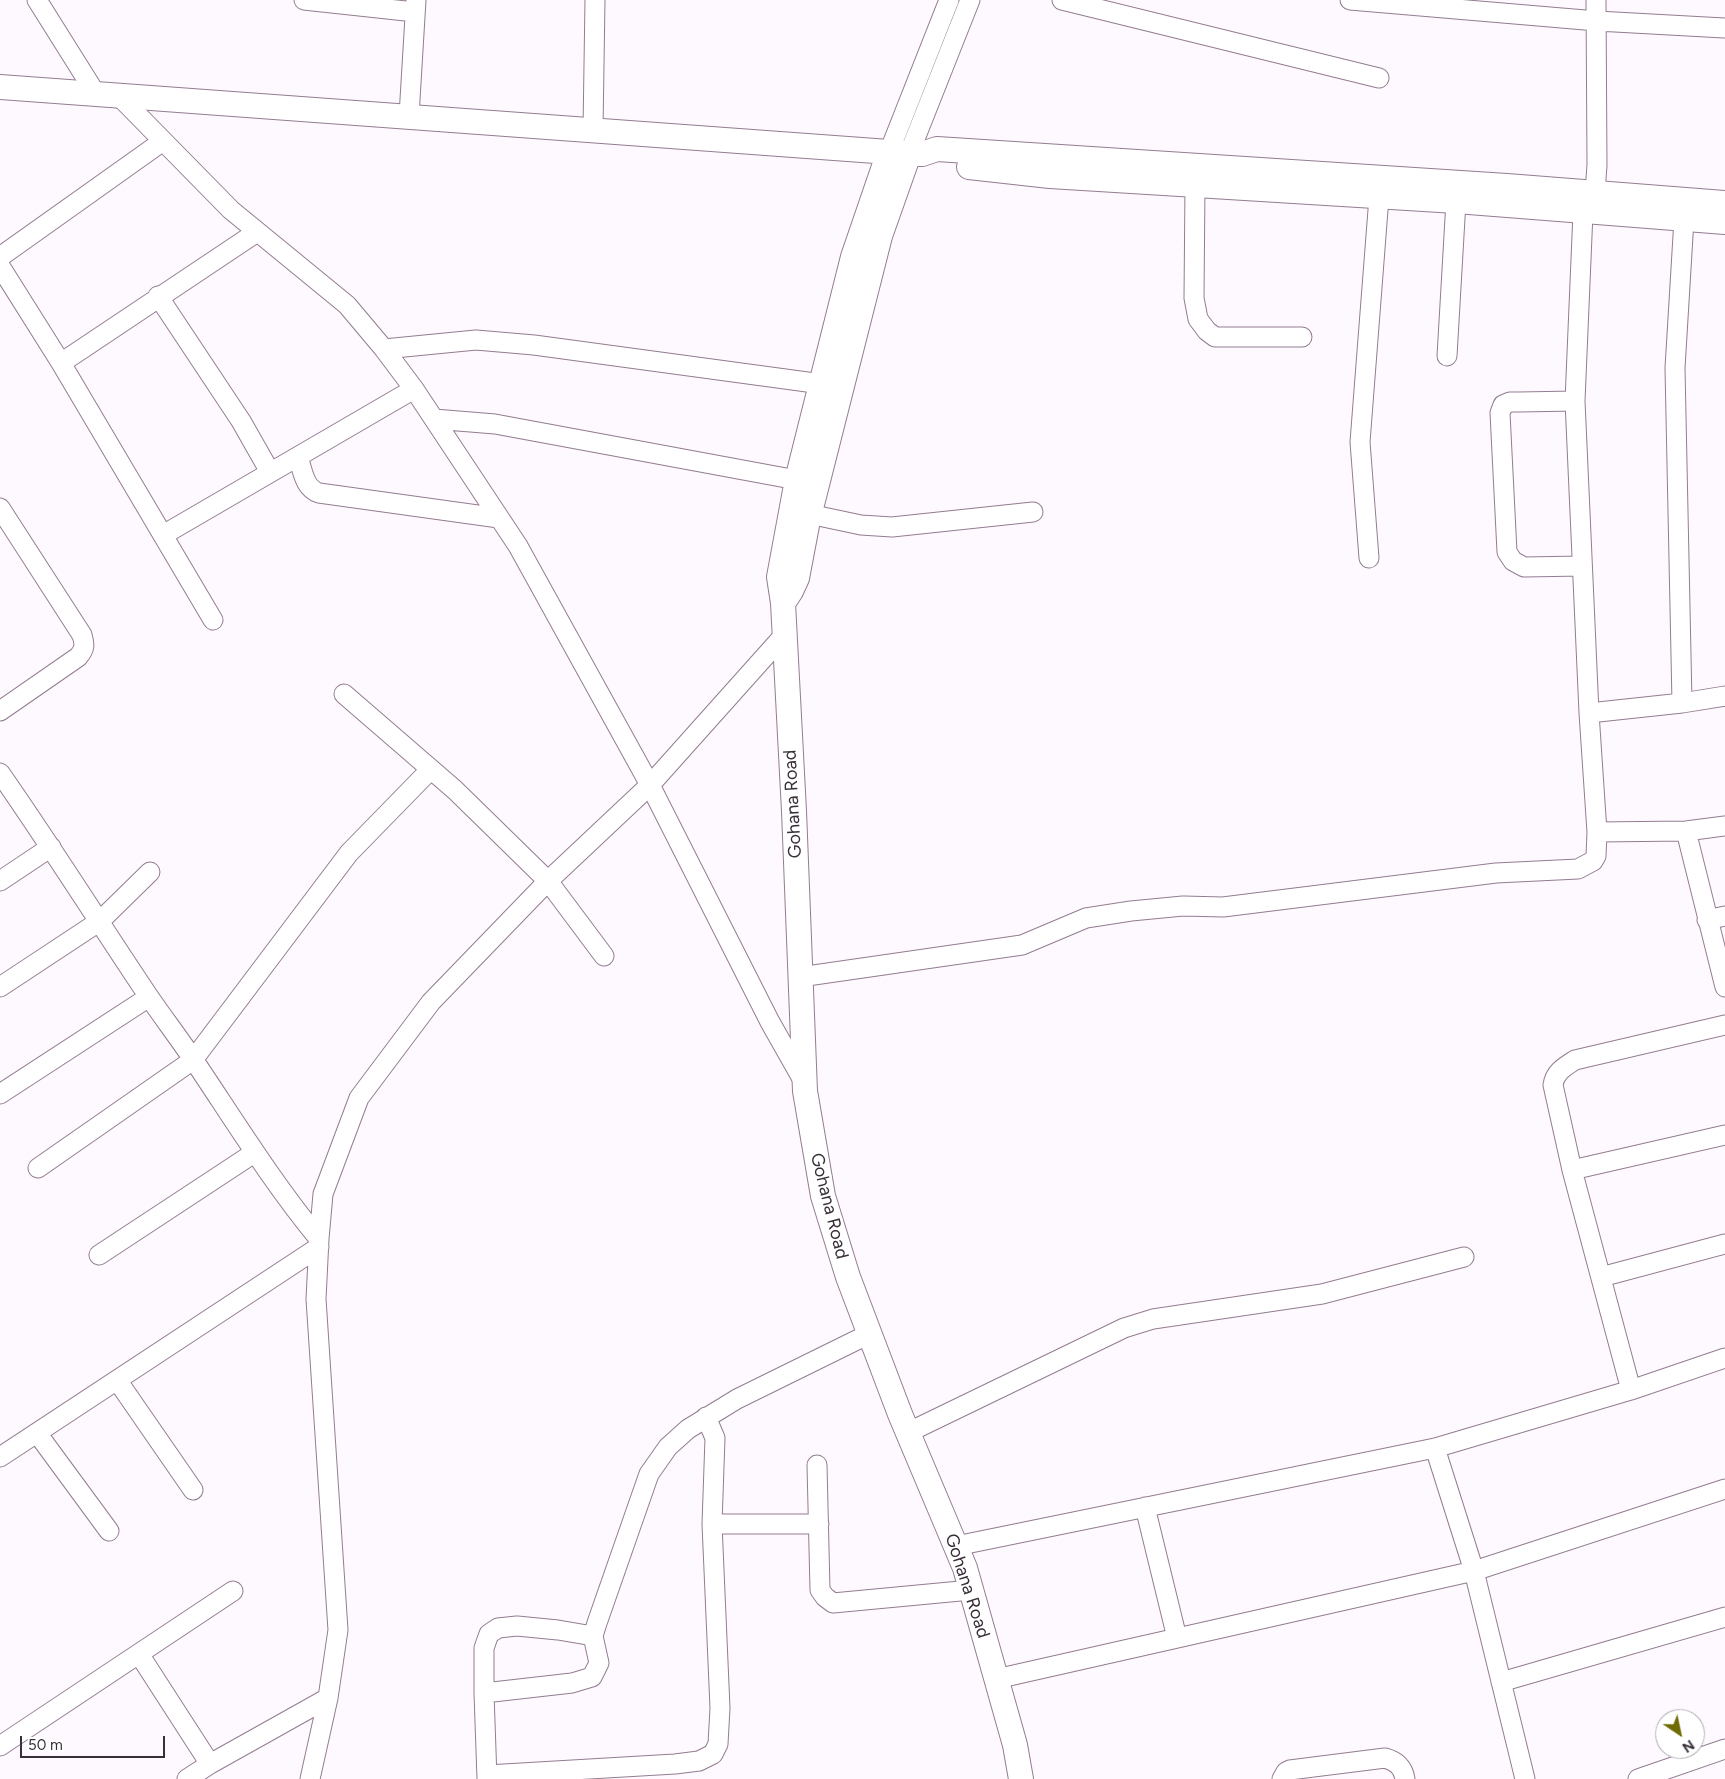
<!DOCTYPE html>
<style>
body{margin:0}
#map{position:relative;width:1725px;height:1779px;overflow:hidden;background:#fef9fe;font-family:Figtree,sans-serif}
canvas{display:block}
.north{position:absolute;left:1655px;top:1709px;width:50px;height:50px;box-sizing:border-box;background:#fff;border:1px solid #afacaf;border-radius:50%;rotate:146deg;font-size:14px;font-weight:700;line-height:20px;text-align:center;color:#382f38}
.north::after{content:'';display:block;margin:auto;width:18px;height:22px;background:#706a05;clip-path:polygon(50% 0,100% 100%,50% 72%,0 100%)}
.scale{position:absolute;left:20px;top:1736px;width:145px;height:22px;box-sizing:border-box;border:2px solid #382f38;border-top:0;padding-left:6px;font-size:15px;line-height:18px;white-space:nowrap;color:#382f38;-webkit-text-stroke:4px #fff;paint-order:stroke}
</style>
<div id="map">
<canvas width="1725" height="1779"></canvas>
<div class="north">N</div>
<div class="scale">50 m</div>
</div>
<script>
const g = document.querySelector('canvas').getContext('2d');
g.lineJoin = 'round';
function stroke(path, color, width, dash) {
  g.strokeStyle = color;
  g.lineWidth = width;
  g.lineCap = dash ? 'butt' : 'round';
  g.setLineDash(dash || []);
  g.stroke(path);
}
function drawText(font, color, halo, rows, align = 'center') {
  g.font = font + ' Figtree,sans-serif';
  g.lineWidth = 5;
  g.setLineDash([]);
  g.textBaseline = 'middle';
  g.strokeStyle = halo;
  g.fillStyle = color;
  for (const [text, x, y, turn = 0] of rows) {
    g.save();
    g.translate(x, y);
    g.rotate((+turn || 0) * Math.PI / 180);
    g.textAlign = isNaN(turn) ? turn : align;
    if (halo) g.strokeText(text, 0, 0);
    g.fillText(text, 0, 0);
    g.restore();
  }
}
const minor = new Path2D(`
 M37 0 96 94
 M304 0 415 12
 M1062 0 1379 78
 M1350 0 1597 21 1724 28
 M119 96 231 210 347 305 384 349 414 389 518 546 650 785 770 1022 804 1082
 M409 116 416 0
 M593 130 595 0
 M889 152 949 0
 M909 154 970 0
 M1195 185 1194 298 1198 319 1207 331 1215 337H1302
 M1595 193 1597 165 1596 0
 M0 257 163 141
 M0 266 61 363 213 620
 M158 296 241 421 270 472
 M384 349 476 340 534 345 822 384
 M1447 356 1456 201
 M61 363 257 232
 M1575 401 1519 402H1510L1503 405 1500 413 1507 552 1513 561 1524 567 1582 566
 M434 419 495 424 797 480
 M298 457C303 471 304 488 319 493L499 518
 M0 508 82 635C85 645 85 649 78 657L0 711
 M809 514 861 525 892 527 1033 512
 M163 535 414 389
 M1369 558 1360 442 1379 197
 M344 694 455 790 548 881 604 956
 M1682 703 1675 368 1684 219
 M1589 713 1682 703 1725 696
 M0 773C51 846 98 921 147 994 162 1016 178 1037 193 1059 234 1120 272 1182 319 1239
 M1686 831 1725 987
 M1597 832 1686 831 1725 826
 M0 881 51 847
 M1707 920 1725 916
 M800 977 1022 945 1086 918 1131 911 1183 906 1223 907 1496 873 1578 869 1593 861 1596 856 1597 832 1589 713 1575 401 1583 212
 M0 987 100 921 150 872
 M0 1094 149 997
 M38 1168 193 1060 349 853 431 769
 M1572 1170 1725 1135
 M99 1255 254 1153
 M1601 1277 1725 1244
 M117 1380 193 1490
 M1631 1390 1572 1170 1553 1085C1555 1072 1564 1067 1575 1060L1725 1025
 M37 1433 109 1531
 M907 1433 1124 1328 1153 1319 1322 1294 1464 1257
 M1435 1448 1474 1571 1525 1779
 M0 1457 319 1247
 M817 1465 820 1590 825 1597 833 1603 971 1590
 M1145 1507 1177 1638
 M712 1524H819
 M956 1546 1435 1448 1631 1390 1725 1358
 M139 1654 210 1764
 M996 1679 1474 1571 1725 1489
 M1501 1682 1725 1617
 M484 1693 572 1683 592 1677 599 1663 593 1636 597 1623 649 1474 668 1447 688 1429 737 1399 869 1334
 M0 1746 233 1591
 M487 1775 675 1764 699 1761 713 1754 718 1744 720 1708 712 1524 715 1438 706 1417
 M187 1779 210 1764 328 1698
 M310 1779 328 1698 338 1630 316 1299 319 1239 323 1194 359 1098 431 1002 548 881 650 785 785 634
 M487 1779 484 1693V1648L489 1634 498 1628 517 1626 558 1630 593 1636
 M1282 1779 1286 1772 1290 1770 1385 1758C1396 1761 1403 1767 1405 1779
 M1638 1779 1725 1749`);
const major = new Path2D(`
 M0 87 889 152 922 154 937 149 1507 186 1725 203
 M889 152 853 257 797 480 779 577 783 603 794 811 805 1091 823 1196 848 1277 900 1414 965 1568 1015 1745 1021 1779
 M969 167 1050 176 1456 201 1725 222
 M783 603 791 591 797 578 808 520 880 236 909 154`);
stroke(minor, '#937c92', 21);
stroke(major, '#937c92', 26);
stroke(minor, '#fff', 19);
stroke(major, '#fff', 24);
drawText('18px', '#382f38', '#fff', [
 ["Gohana Road",793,804,-93],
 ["Gohana Road",829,1206,76],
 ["Gohana Road",967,1586,72]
]);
</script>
